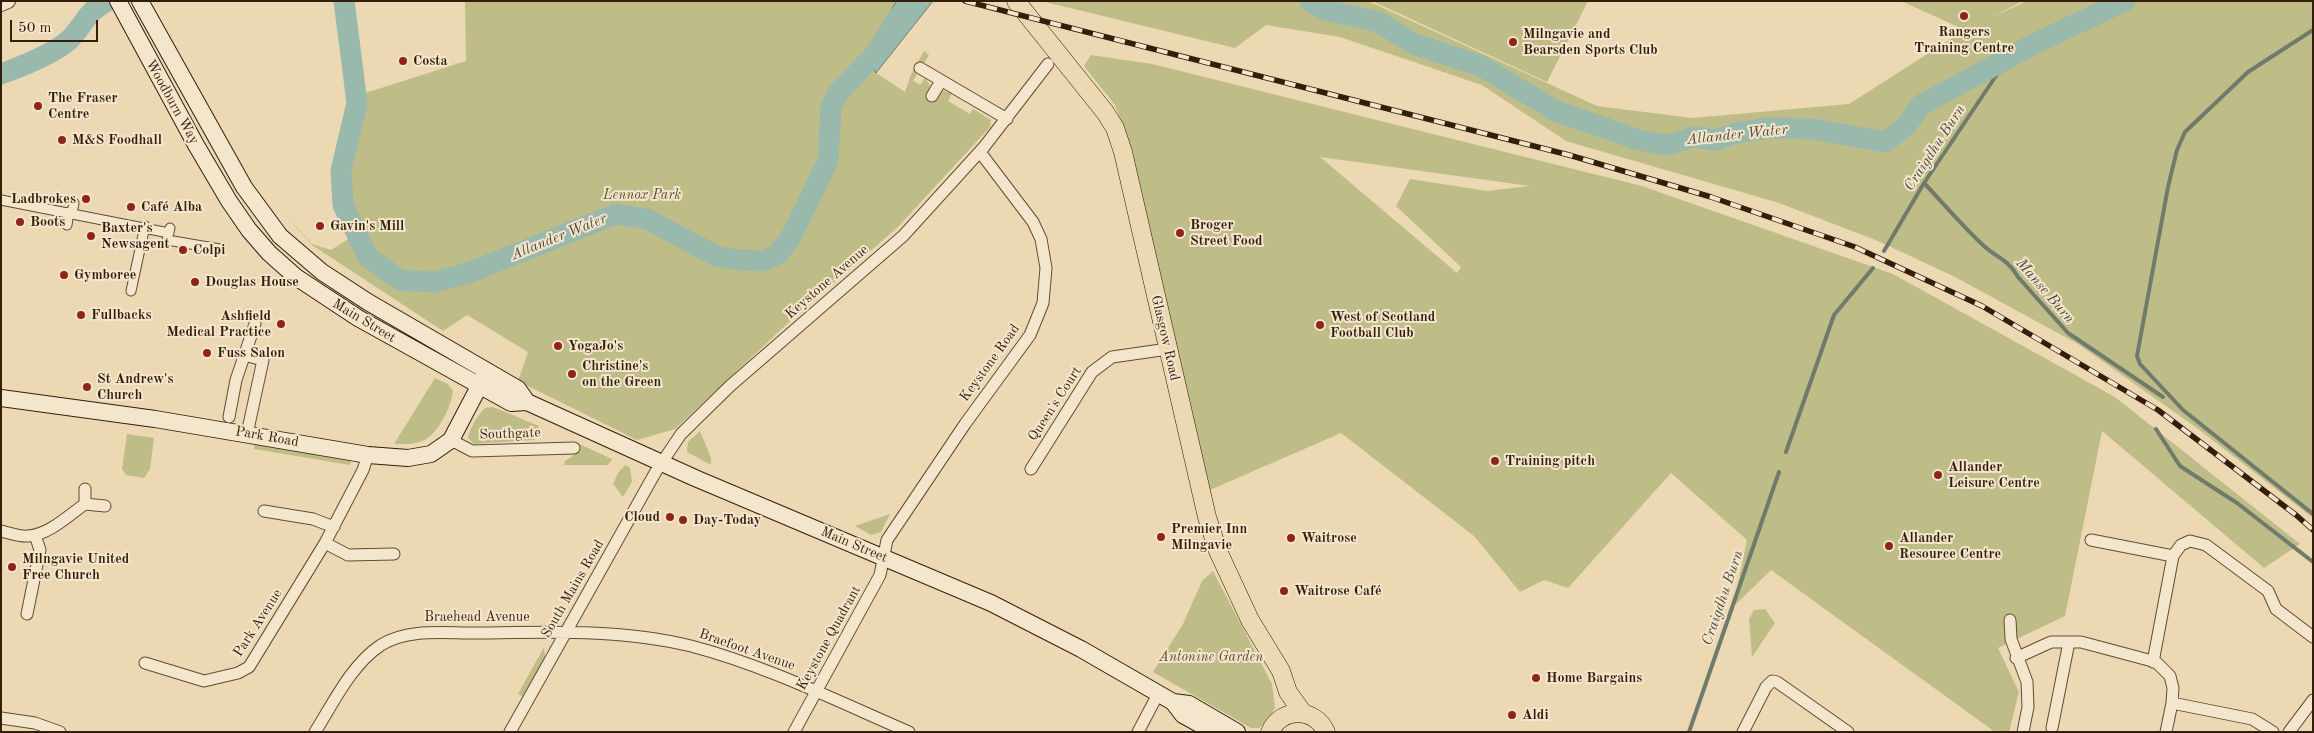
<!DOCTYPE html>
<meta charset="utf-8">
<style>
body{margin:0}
#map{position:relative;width:2314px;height:733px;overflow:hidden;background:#ecd8b2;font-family:"Old Standard TT",serif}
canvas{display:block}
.frame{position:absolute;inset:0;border:2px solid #331e0b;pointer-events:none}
.scale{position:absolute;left:10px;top:20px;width:88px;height:22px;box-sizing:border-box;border:2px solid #331e0b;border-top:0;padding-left:6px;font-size:15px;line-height:18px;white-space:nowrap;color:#331e0b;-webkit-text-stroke:4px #f3e6cd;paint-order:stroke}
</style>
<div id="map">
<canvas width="2314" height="733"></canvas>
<div class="frame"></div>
<div class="scale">50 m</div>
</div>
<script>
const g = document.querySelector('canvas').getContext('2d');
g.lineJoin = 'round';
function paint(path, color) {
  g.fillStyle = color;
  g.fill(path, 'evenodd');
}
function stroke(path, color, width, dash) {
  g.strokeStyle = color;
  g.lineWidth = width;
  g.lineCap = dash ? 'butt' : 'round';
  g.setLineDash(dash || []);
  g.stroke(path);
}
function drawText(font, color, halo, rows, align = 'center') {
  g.font = font + ' "Old Standard TT",serif';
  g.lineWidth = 4;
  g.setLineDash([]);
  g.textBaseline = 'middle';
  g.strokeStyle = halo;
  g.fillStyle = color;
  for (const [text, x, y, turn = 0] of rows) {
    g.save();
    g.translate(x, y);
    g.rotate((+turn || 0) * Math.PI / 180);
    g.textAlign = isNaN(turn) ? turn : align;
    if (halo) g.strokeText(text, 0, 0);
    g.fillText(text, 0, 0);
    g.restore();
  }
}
paint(new Path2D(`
 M465 1H897L865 56 876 73 905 92 911 74 924 51 929 55 923 65 920 63 915 72 917 74 913 81 920 85 925 78 930 85 927 96 935 101 943 91 952 93 948 101 970 114 973 109 991 120 990 127 898 227 788 323 675 429 637 440 518 381 528 352 467 315 443 331 312 245 278 206 312 244 331 250 350 238 334 187 362 94 466 61Z
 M1041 1H1368L1597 106 1692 118 1849 104 1965 30 1901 1H2023L1992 17 2027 1H2130L2114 9 2137 1H2313V518L2197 428 2078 344 1955 277 1878 241 1779 203 1566 141 1482 85 1340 37 1266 25 1235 48Z
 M1372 1H1588L1547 82Z
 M1091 55 1152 64 1642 186 1893 274 2115 397 2300 544 2264 568 2102 431 2065 616 1998 648 2019 692 2009 732H1995L1771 570 1733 607 1747 540 1671 473 1568 588 1544 580 1520 592 1474 536 1341 433 1210 490 1127 137 1115 105 1084 66ZM1320 157 1530 186 1487 191 1410 179 1396 206 1461 267 1457 273Z
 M332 286 455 360 452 365 328 292Z
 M435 378 448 384 453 391C451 407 438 435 422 441 413 445 403 444 394 444Z
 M493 407 539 426 534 440 474 444 468 438C471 426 477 416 485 408Z
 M700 431 711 458V465L687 452 688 442Z
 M127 434 154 438 150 469 144 478 126 475 122 469Z
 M255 443 351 461 350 465 254 449Z
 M574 443H577L612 459 608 465H564L565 461 573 456Z
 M625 465 630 468 632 482 623 497 613 484 618 473Z
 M890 514 881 532 871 535 855 526Z
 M1213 571 1272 684 1275 708 1269 719 1259 728H1251L1153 672 1183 624 1202 581Z
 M1765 609 1775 623 1752 657 1749 619 1754 610Z
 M544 647 545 658 523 697 518 694Z`), '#bebd88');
const water = new Path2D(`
 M897 1H933L876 73 865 56Z`);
paint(water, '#99b9ad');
stroke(water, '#707b6c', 1);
stroke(new Path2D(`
 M2313 30 2248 72 2185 132 2177 150 2168 187 2137 356 2140 364 2183 410 2313 514
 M1924 183C1944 204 1963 227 1984 246 1997 258 2008 259 2018 277L2068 333 2163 397
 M1884 251 1924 183 2008 58
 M2156 429 2180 466 2237 503 2313 562
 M1786 452 1834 315 1873 268
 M1689 732 1779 472`), '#707b6c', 4);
stroke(new Path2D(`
 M344 1 357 103 341 171 343 205 368 257 400 280 433 282 468 273 616 214 647 219 716 256 732 259 762 261 778 254 791 237 828 161 831 106 839 92 876 53 896 20 914 1
 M1310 1 1325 10 1379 22 1414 44 1481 66 1556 111 1639 140 1667 145 1694 137 1716 140 1736 133 1769 128 1813 129 1885 142 1906 126 1921 105 2038 42 2125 1
 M1 74C20 67 56 53 70 39 86 23 84 14 107 1`), '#99b9ad', 21);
const pedestrian = new Path2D(`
 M1 200 169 233
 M72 213 74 203
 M67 225 69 212
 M170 228 167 240 220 249
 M131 291 145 226`);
const minor = new Path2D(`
 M920 68 1007 119
 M932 96 941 81
 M244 355 263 360 247 434
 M229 417 236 380 255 324
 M451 440 472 451 574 448
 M1031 469 1092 372 1112 357 1168 349
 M85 489V504
 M264 511 313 519 334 527
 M1 531C10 533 20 537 28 536 49 535 69 515 85 504L105 506
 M2091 540 2173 556
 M325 543 348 555 394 554
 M27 614 40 550 35 535
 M2010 620 2011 639 2027 682 2028 707 2023 732
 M2016 658 2051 642H2081L2156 662 2170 676 2173 688 2172 703 2252 719 2273 732
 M2153 662 2173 556 2181 545 2190 541 2206 545 2268 591 2276 609 2313 637
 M145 663 204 681 238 673 249 667 325 543 363 470 368 455
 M1 718 35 723 60 732
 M2052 728 2069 642
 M315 732C334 702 351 665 381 645 410 627 449 634 481 633 551 632 623 629 691 646 767 666 837 701 909 732
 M510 732 655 473 681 434 730 386 903 236 984 147 1048 64
 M794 732 880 575 887 540 965 424 1030 335 1043 303 1046 268 1041 239 1033 222 980 152
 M1138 732 1158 694
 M1743 732 1766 687 1772 681 1777 682 1848 732
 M2166 732 2172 703
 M2289 732 2313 700`);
const tertiary = new Path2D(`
 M1 4 8 1`);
const secondary = new Path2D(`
 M118 1 196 145 229 201 249 230 269 253 296 277 358 318 511 403 527 402 695 478 991 603 1081 649 1173 702 1189 704 1237 732
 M140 1 244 187 280 236 322 272 368 302 518 389 527 402
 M1 398 155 419 368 455 408 458 431 454 451 440 484 377
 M1173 702 1183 715 1214 732`);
const primary = new Path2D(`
 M1016 1 1105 112 1115 128 1123 152 1207 517 1218 551 1250 620 1281 671 1288 692 1303 713
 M1270 732C1281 707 1315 707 1326 732`);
stroke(pedestrian, '#614c35', 11);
stroke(minor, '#614c35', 13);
stroke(tertiary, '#614c35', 16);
stroke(secondary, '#331e0b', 18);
stroke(primary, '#331e0b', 19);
stroke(pedestrian, '#f3e6cd', 9);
stroke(minor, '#f3e6cd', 11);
stroke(tertiary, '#f3e6cd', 14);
stroke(secondary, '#f3e6cd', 16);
stroke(primary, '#ecd8b2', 18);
const rail = new Path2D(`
 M965 1 1569 155 1711 197 1855 247 1982 306 2158 410 2296 515 2313 530`);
stroke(rail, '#331e0b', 5.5);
stroke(rail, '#f3e6cd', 4, [11]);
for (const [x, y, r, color] of [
 [1964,16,5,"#8f2418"],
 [1513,42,5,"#8f2418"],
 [403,61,5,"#8f2418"],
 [38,106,5,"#8f2418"],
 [62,140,5,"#8f2418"],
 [86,199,5,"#8f2418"],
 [131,207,5,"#8f2418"],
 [20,222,5,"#8f2418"],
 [320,226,5,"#8f2418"],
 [1180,233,5,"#8f2418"],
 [91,236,5,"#8f2418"],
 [183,250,5,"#8f2418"],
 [64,275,5,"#8f2418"],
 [195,282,5,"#8f2418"],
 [81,315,5,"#8f2418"],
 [281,324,5,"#8f2418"],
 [1320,325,5,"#8f2418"],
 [558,346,5,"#8f2418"],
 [207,353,5,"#8f2418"],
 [572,374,5,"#8f2418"],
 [87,387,5,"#8f2418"],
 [1495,461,5,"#8f2418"],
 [1938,475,5,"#8f2418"],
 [670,517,5,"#8f2418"],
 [683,520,5,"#8f2418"],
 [1161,537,5,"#8f2418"],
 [1291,538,5,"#8f2418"],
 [1889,546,5,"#8f2418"],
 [12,567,5,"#8f2418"],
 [1284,591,5,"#8f2418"],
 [1536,678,5,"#8f2418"],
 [1512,715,5,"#8f2418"]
]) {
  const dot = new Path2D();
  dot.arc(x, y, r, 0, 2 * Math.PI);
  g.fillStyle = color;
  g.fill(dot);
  stroke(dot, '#f3e6cd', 2);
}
drawText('bold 14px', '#331e0b', '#f3e6cd', [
 ["Rangers",1964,32,"center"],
 ["Training Centre",1964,48,"center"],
 ["Milngavie and",1523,34],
 ["Bearsden Sports Club",1523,50],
 ["Costa",413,61],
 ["The Fraser",48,98],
 ["Centre",48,114],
 ["M&S Foodhall",72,140],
 ["Ladbrokes",76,199,"right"],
 ["Café Alba",141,207],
 ["Boots",30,222],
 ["Broger",1190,225],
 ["Street Food",1190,241],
 ["Gavin's Mill",330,226],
 ["Baxter's",101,228],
 ["Newsagent",101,244],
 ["Colpi",193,250],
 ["Gymboree",74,275],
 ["Douglas House",205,282],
 ["Fullbacks",91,315],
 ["Ashfield",271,316,"right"],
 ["Medical Practice",271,332,"right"],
 ["West of Scotland",1330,317],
 ["Football Club",1330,333],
 ["YogaJo's",568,346],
 ["Fuss Salon",217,353],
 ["Christine's",582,366],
 ["on the Green",582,382],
 ["St Andrew's",97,379],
 ["Church",97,395],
 ["Training pitch",1505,461],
 ["Allander",1948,467],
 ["Leisure Centre",1948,483],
 ["Cloud",660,517,"right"],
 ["Day-Today",693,520],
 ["Premier Inn",1171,529],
 ["Milngavie",1171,545],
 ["Waitrose",1301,538],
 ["Allander",1899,538],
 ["Resource Centre",1899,554],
 ["Milngavie United",22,559],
 ["Free Church",22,575],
 ["Waitrose Café",1294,591],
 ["Home Bargains",1546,678],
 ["Aldi",1522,715]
], 'left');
drawText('14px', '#331e0b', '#f3e6cd', [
 ["Woodburn Way",172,102,61],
 ["Keystone Avenue",827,282,-41],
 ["Main Street",364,321,31],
 ["Glasgow Road",1165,338,77],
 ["Keystone Road",990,363,-54],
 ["Queen's Court",1055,404,-57],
 ["Southgate",510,434,-2],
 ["Park Road",267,437,10],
 ["Main Street",854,545,23],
 ["South Mains Road",573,589,-60],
 ["Braehead Avenue",477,617],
 ["Park Avenue",258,623,-57],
 ["Keystone Quadrant",829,638,-61],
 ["Braefoot Avenue",747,650,19]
]);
drawText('italic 14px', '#5d4e30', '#f3e6cd', [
 ["Lennox Park",642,195],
 ["Antonine Garden",1211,657]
]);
drawText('italic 15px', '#524c3c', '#f3e6cd', [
 ["Allander Water",1737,135,-6],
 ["Craigdhu Burn",1935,148,-57],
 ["Allander Water",559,237,-22],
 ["Manse Burn",2045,291,49],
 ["Craigdhu Burn",1723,598,-71]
]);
</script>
